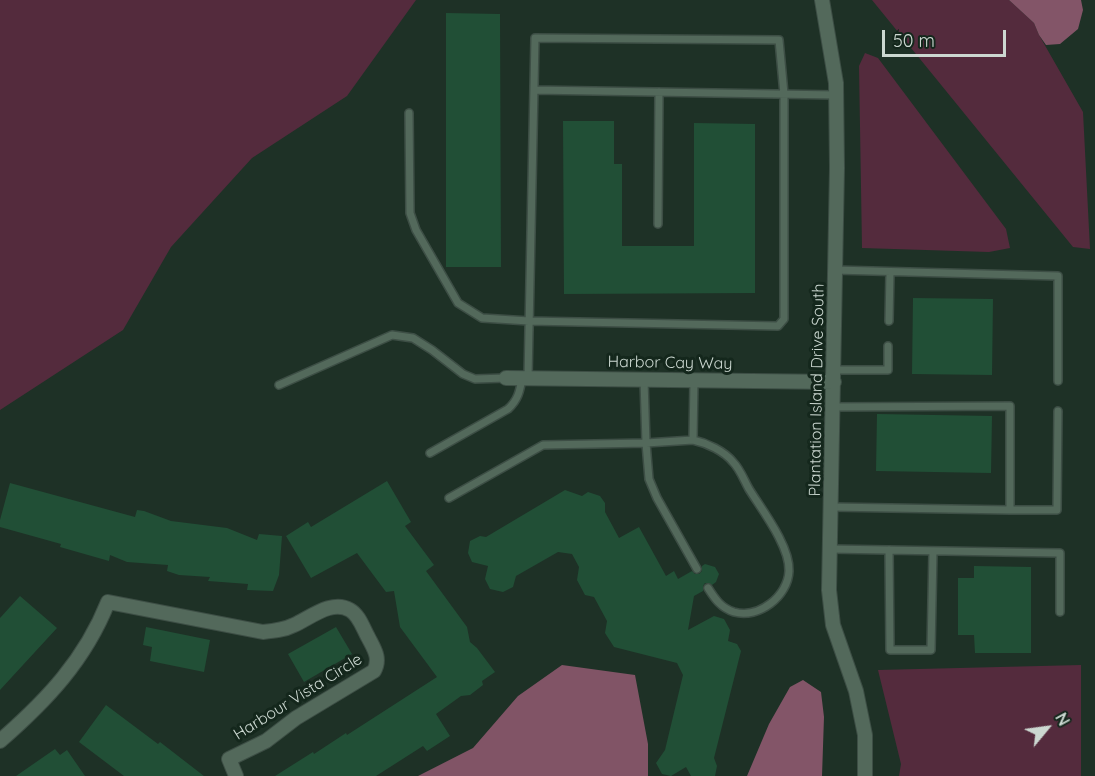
<!DOCTYPE html>
<style>
body{margin:0}
#map{position:relative;width:1095px;height:776px;overflow:hidden;background:#1e3126;font-family:Quicksand,sans-serif}
canvas{display:block}
.north{position:absolute;left:1017px;top:698px;width:60px;height:60px;-webkit-text-stroke:4px #14271c;paint-order:stroke;rotate:61deg;font-size:16px;font-weight:700;line-height:24px;text-align:center;color:#ccd8d1}
.north::after{content:'';display:block;margin:auto;width:21px;height:27px;background:#ccd8d1;clip-path:polygon(50% 0,100% 100%,50% 72%,0 100%)}
.scale{position:absolute;left:882px;top:30px;width:124px;height:27px;box-sizing:border-box;border:3px solid #ccd8d1;border-top:0;padding-left:8px;font-size:18px;line-height:21px;white-space:nowrap;color:#ccd8d1;-webkit-text-stroke:4px #14271c;paint-order:stroke}
</style>
<div id="map">
<canvas width="1095" height="776"></canvas>
<div class="north">N</div>
<div class="scale">50 m</div>
</div>
<script>
const g = document.querySelector('canvas').getContext('2d');
g.lineJoin = 'round';
function paint(path, color) {
  g.fillStyle = color;
  g.fill(path, 'evenodd');
}
function stroke(path, color, width, dash) {
  g.strokeStyle = color;
  g.lineWidth = width;
  g.lineCap = dash ? 'butt' : 'round';
  g.setLineDash(dash || []);
  g.stroke(path);
}
function drawText(font, color, halo, rows, align = 'center') {
  g.font = font + ' Quicksand,sans-serif';
  g.lineWidth = 6;
  g.setLineDash([]);
  g.textBaseline = 'middle';
  g.strokeStyle = halo;
  g.fillStyle = color;
  for (const [text, x, y, turn = 0] of rows) {
    g.save();
    g.translate(x, y);
    g.rotate((+turn || 0) * Math.PI / 180);
    g.textAlign = isNaN(turn) ? turn : align;
    if (halo) g.strokeText(text, 0, 0);
    g.fillText(text, 0, 0);
    g.restore();
  }
}
paint(new Path2D(`
 M0 0H416L347 96 252 158 171 247 123 330 0 410Z
 M872 0H1009L1034 23 1039 35 1083 112 1090 249 1073 247Z
 M865 53 878 58 1006 229 1010 248 989 252 862 248 859 66Z
 M1081 665V776H899L901 764 878 670Z`), '#542b3d');
paint(new Path2D(`
 M562 665 635 675 648 744V776H418L473 748 518 696Z`), '#815466');
paint(new Path2D(`
 M1009 0H1081L1083 10 1078 29 1060 44 1046 45 1039 35 1034 23Z
 M803 680 821 692 824 717 822 776H747L769 724 790 687Z`), '#835568');
paint(new Path2D(`
 M446 13 500 14 501 267H446Z
 M563 121H614V164H622V246H694V123L755 124V293L564 294Z
 M913 298 993 299 992 375 912 374Z
 M877 414 992 416 991 473 876 471Z
 M387 481 411 522 405 526 434 565 426 571 467 627 470 642 477 648 495 672 482 681 483 685 470 695 461 696 436 714 450 736 427 751 423 746 376 776H275L313 752 314 754 346 733 347 735 437 677 400 627 394 591 386 592 357 553 311 578 286 536 308 522 311 527Z
 M10 483 135 517 137 510 144 511 171 521 227 528 257 540 259 534 282 536 279 575 273 591 247 590 248 584 208 581 210 577 179 575 167 571 168 565 127 562 110 555 109 561 60 547 61 544 0 527V520Z
 M565 490 582 496 588 492 600 496 605 503V512L619 538 639 527 666 576 674 571 678 579 692 571 695 574H699L702 571V566L705 564 715 567 719 574 716 582 712 585 705 583 703 586V591L694 596 688 630 714 616 724 619 730 630 728 641 737 644 741 651 714 758 717 766 715 776H691L686 767 671 776 662 774 656 763 665 750 683 675 677 663 614 647 605 633 607 621 594 597 585 595 577 580 579 567 572 554 558 552 516 576 513 587 503 592 490 589 485 579 488 566 472 562 468 553 470 541 480 536 486 537Z
 M974 566 1031 567V653H975L974 635H958V578H974Z
 M20 596 57 628 0 690V618Z
 M146 627 210 640 204 672 150 661 152 647 143 645Z
 M336 627 352 654 304 682 288 654Z
 M106 705 158 744 160 742 204 776H124L79 742Z
 M55 749 60 755 67 750 85 776H16Z`), '#214f36');
const service = new Path2D(`
 M534 90 836 95
 M409 113 410 213 416 230 458 303 482 318 529 321 778 326 784 319V94L779 40 535 38C533 151 530 264 528 378
 M658 224 659 92
 M835 270 1058 276V381
 M889 321 890 272
 M834 370H888V346
 M644 380 646 443 693 440 694 380
 M279 385 392 335 413 338 432 350 463 374 475 379 506 378
 M833 407 1010 406V510H1057L1058 411
 M693 440C707 443 724 451 733 462 740 469 744 480 749 489 762 510 790 546 789 571 788 596 759 619 734 612 721 608 715 599 708 588
 M430 453 508 409C518 400 520 391 522 378
 M449 498 543 445 646 443 649 479 657 498 697 569
 M831 507 1010 510
 M830 549 1060 553V612
 M889 550 890 650H931L933 551`);
const minor = new Path2D(`
 M822 0 836 83 837 168 829 590 833 625 856 691 865 735V776
 M506 378 834 382
 M0 741C47 700 85 660 108 602L263 632C274 631 284 630 294 625 310 618 332 599 350 610 359 615 363 628 368 637 374 649 381 658 374 671L296 718 266 741 229 759 236 776`);
stroke(service, '#3d4e45', 10);
stroke(minor, '#3d4e45', 16);
stroke(service, '#53695b', 7);
stroke(minor, '#53695b', 14);
drawText('16px', '#ccd8d1', '#14271c', [
 ["Harbor Cay Way",670,363,1],
 ["Plantation Island Drive South",817,390,-89],
 ["Harbour Vista Circle",298,697,-32]
]);
</script>
